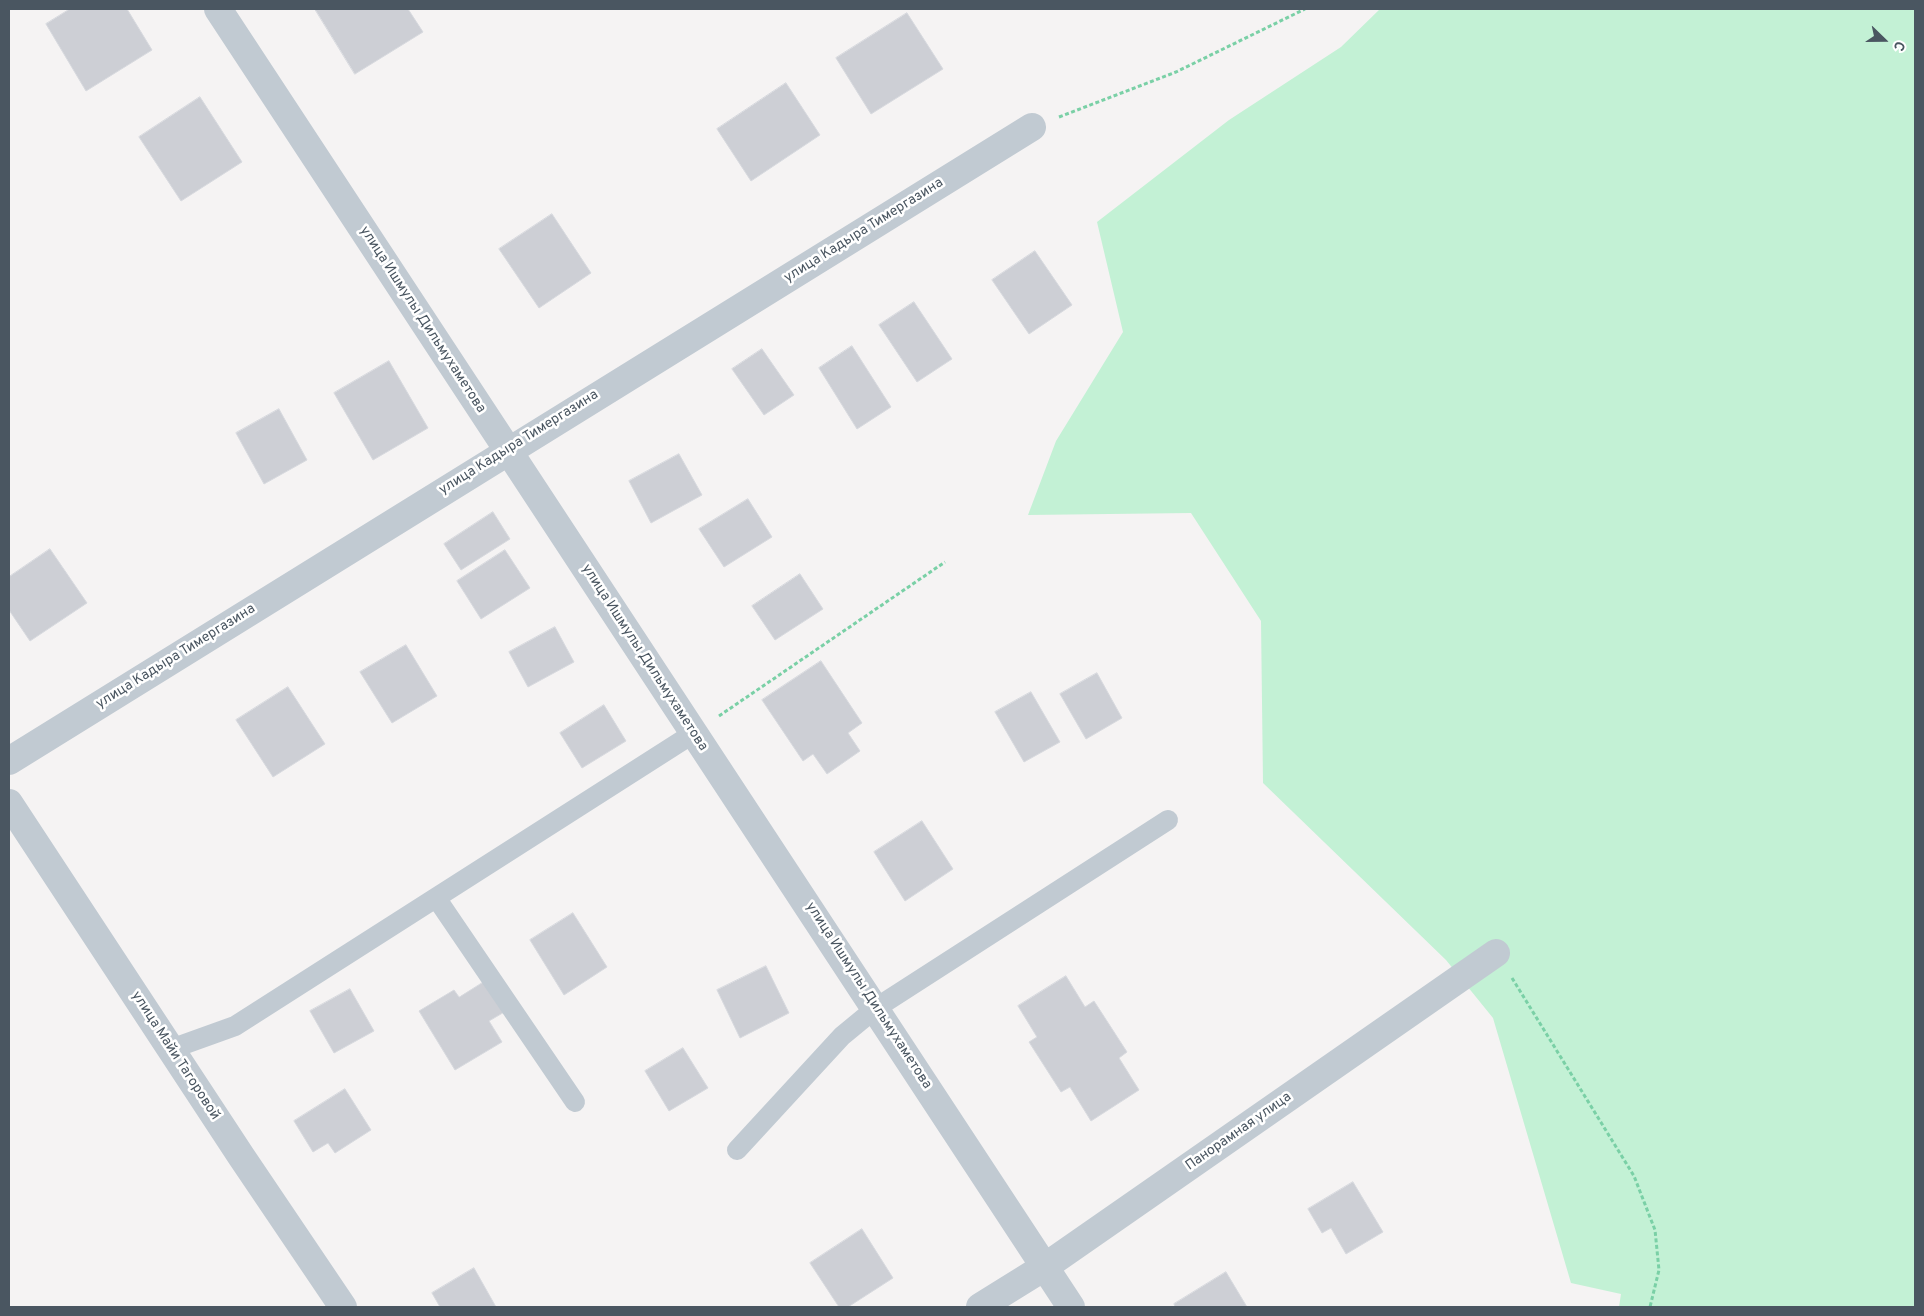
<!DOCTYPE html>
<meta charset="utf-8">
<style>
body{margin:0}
#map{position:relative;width:1924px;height:1316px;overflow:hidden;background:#f5f3f3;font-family:Overpass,sans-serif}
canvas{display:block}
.frame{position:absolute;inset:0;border:10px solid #4a5661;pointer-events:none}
.north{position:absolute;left:1859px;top:15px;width:50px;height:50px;-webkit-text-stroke:4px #fff;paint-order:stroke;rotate:112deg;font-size:14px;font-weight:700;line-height:20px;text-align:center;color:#4a5661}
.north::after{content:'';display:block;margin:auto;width:18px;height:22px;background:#4a5661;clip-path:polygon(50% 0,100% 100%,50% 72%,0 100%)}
</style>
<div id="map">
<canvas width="1924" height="1316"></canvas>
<div class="frame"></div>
<div class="north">С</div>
</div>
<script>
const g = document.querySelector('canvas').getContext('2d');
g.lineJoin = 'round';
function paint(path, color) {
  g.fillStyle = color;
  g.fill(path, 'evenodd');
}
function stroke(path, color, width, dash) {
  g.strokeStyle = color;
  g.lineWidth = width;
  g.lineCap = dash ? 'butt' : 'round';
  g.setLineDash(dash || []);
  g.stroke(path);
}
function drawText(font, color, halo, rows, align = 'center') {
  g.font = font + ' Overpass,sans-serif';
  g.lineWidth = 5;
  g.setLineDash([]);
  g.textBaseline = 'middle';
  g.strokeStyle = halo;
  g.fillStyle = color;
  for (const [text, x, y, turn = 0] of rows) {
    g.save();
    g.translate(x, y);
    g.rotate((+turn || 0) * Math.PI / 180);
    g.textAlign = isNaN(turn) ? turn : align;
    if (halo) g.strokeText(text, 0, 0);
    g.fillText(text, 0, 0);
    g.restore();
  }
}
paint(new Path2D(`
 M1380 9H1915V1307H1619L1621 1294 1571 1283 1493 1018 1446 960 1263 783 1261 621 1191 513 1028 515 1056 441 1123 332 1097 222 1229 120 1341 47Z`), '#c3f1d5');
const building = new Path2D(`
 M70 9H127L152 50 86 91 46 24Z
 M315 9H408L423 32 355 74Z
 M907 13 943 69 871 114 836 58Z
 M786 83 820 135 751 181 717 129Z
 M200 97 242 162 181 201 139 137Z
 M552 214 591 273 539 308 499 249Z
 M1035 251 1072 305 1029 334 992 280Z
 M914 302 952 359 917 382 879 325Z
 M852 346 891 407 857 429 819 368Z
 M762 349 794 395 764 415 732 369Z
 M389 361 428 428 373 460 334 393Z
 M279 409 307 460 264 484 236 433Z
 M679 454 702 495 651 523 629 481Z
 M748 499 772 537 724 567 699 529Z
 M493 512 510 539 461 570 444 544Z
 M50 549 87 603 30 641 9 610V577Z
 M505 550 530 588 481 619 457 581Z
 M800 574 823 609 775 640 752 606Z
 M555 627 574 662 528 687 509 652Z
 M406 645 437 696 392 723 360 672Z
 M821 661 862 723 848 733 860 751 827 774 813 754 803 761 762 700Z
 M1097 673 1122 718 1086 739 1060 694Z
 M288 687 325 744 273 777 236 720Z
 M1031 692 1060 742 1024 762 995 712Z
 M604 705 626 741 582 768 560 733Z
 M922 821 953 869 905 901 874 852Z
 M573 913 607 967 564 995 530 940Z
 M766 966 789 1013 740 1038 717 990Z
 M1066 976 1085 1007 1094 1001 1127 1052 1119 1058 1139 1090 1091 1121 1070 1087 1061 1092 1029 1042 1037 1037 1018 1006Z
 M487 980 506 1011 489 1021 502 1042 455 1070 419 1011 454 990 459 997Z
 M350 989 374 1031 334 1053 310 1011Z
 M683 1048 708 1088 669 1111 645 1071Z
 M345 1089 371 1130 335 1153 328 1143 313 1152 294 1121Z
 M1353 1182 1383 1232 1346 1254 1331 1228 1322 1233 1308 1209Z
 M862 1229 893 1278 848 1307H839L810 1263Z
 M474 1268 496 1307H440L432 1293Z
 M1226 1272 1247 1307H1175L1174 1304Z`);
paint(building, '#cdcfd5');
stroke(building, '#d7d9de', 1);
stroke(new Path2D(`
 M1059 117 1176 72 1305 9
 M719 716 945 562
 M1512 978 1634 1176 1655 1230 1659 1270 1650 1307`), '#7ad0a6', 3, [4, 2.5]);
stroke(new Path2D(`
 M437 899 575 1102
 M171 1049 235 1026 694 733
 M737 1150 842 1036 876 1008 1168 820`), '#c1cad2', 20);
stroke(new Path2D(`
 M218 9 1071 1307
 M9 761 1032 127
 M9 803 241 1156 343 1307
 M980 1307 1046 1266 1496 953`), '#c1cad2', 28);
drawText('14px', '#4a5661', '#fff', [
 ["улица Кадыра Тимергазина",864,231,-32],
 ["улица Ишмулы Дильмухаметова",422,320,57],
 ["улица Кадыра Тимергазина",519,443,-32],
 ["улица Кадыра Тимергазина",176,657,-32],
 ["улица Ишмулы Дильмухаметова",644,658,57],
 ["улица Ишмулы Дильмухаметова",868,996,57],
 ["улица Майи Тагоровой",175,1056,57],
 ["Панорамная улица",1239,1132,-35]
]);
</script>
